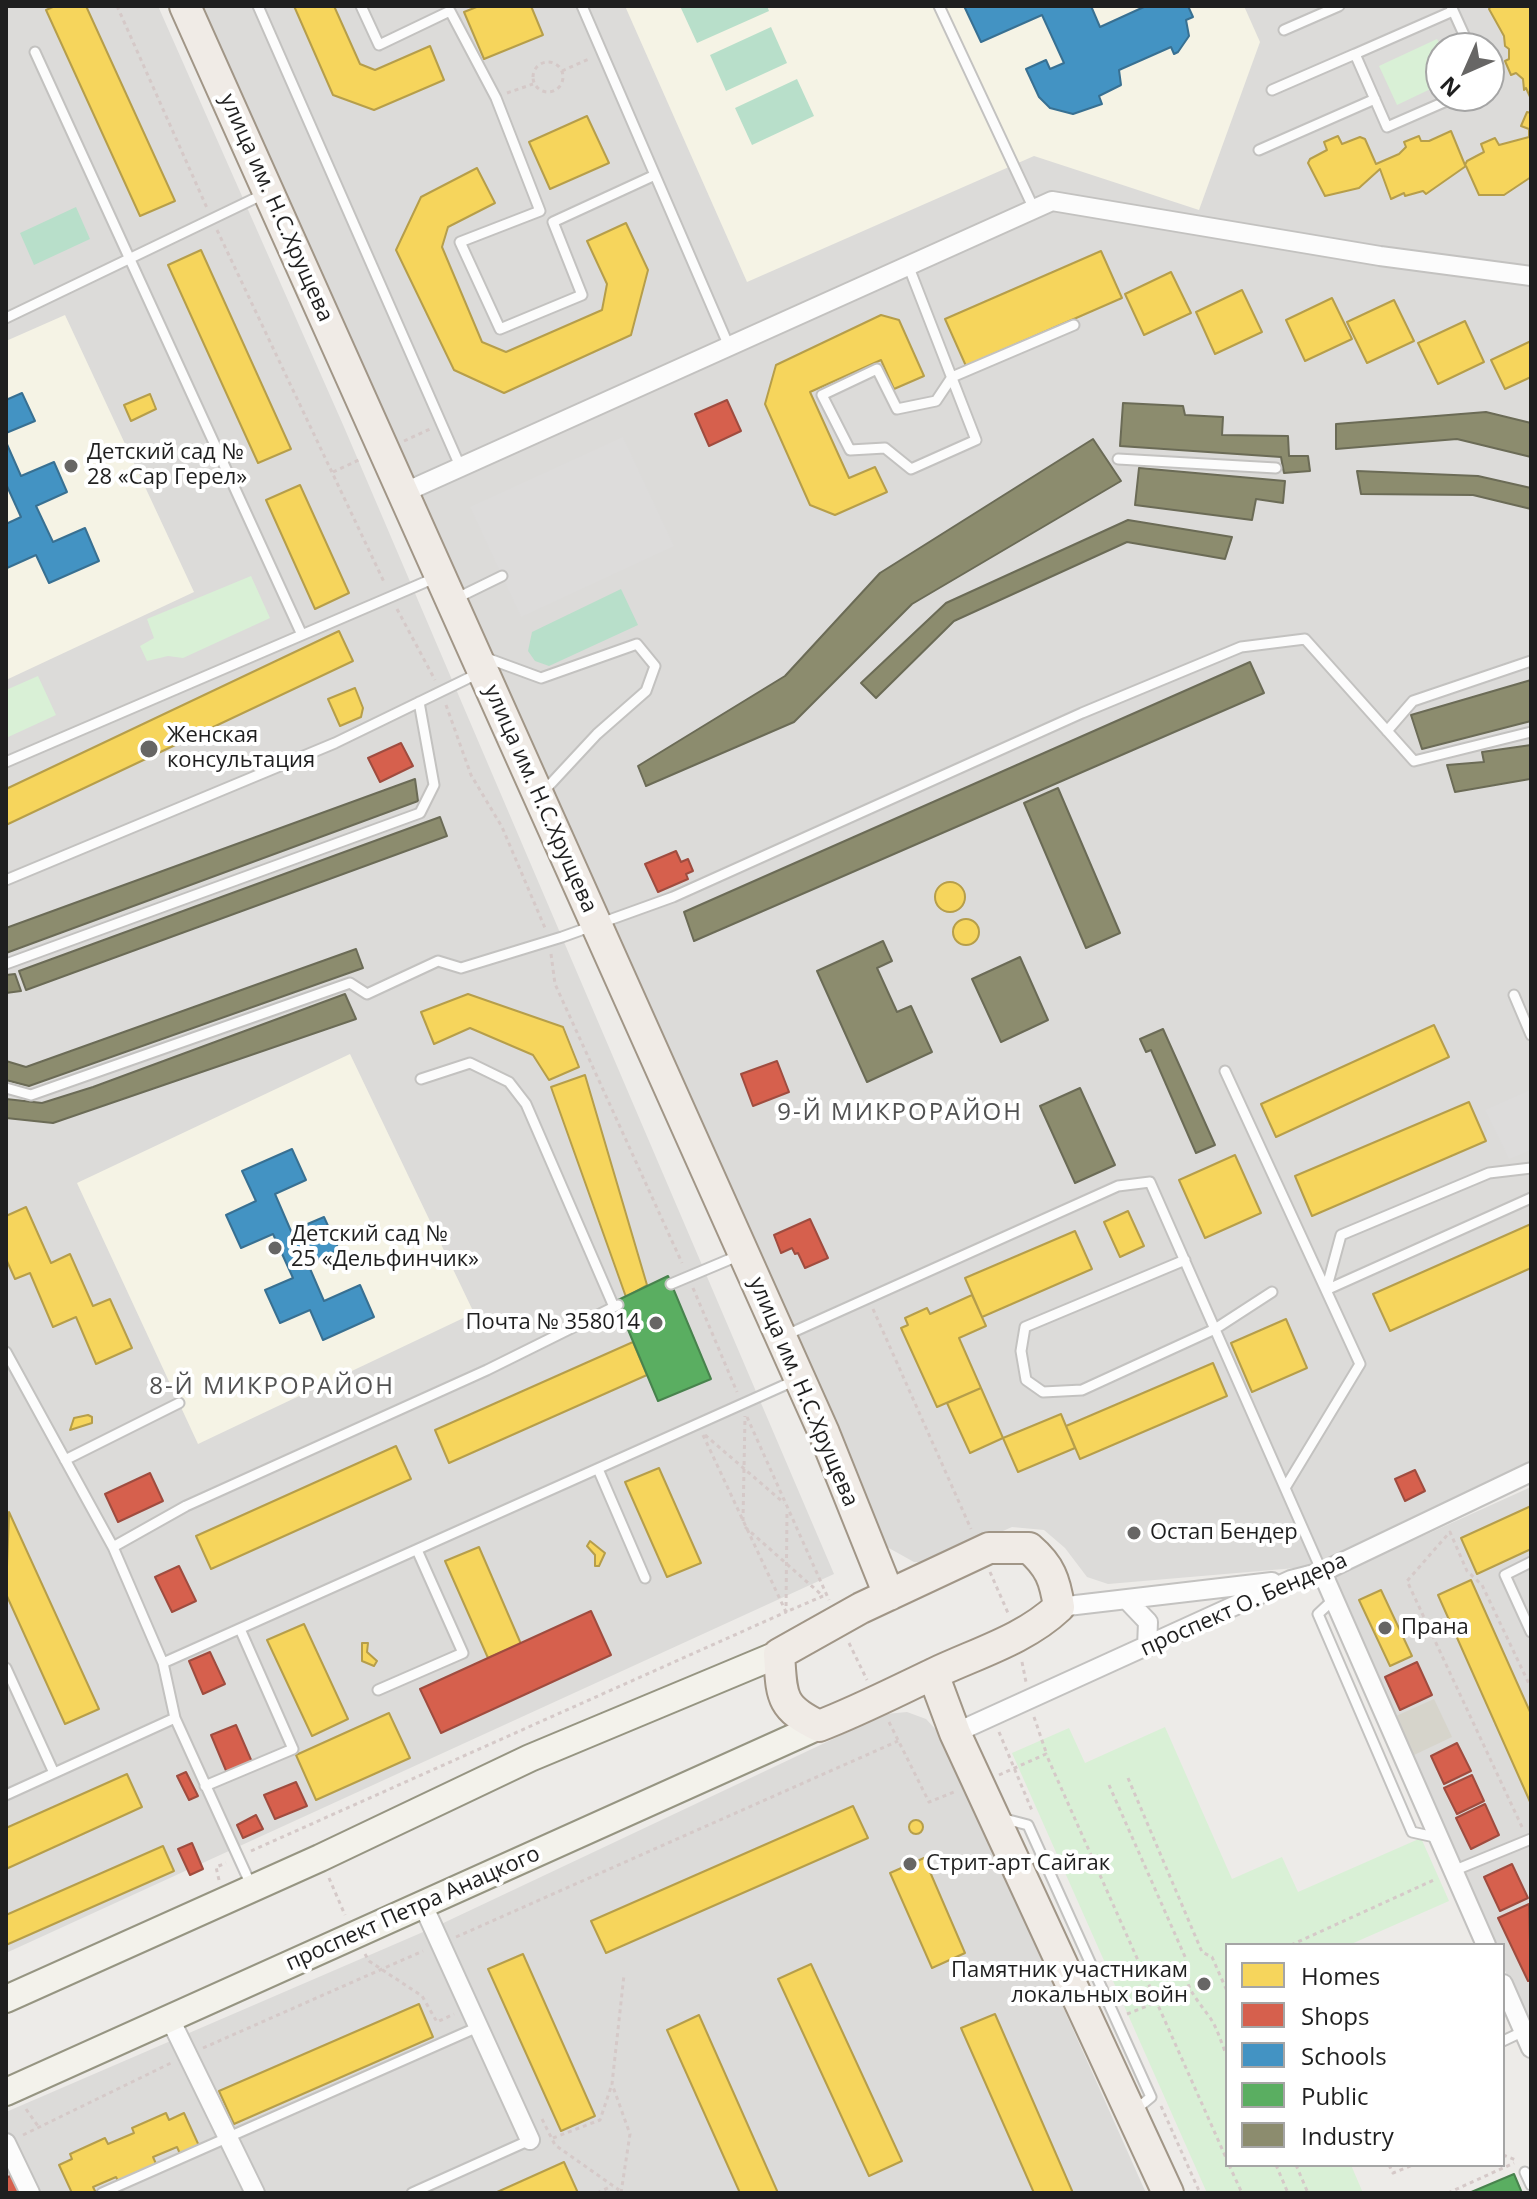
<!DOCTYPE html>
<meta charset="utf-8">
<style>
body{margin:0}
#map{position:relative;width:1537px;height:2199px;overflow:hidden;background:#edebe8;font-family:"Open Sans",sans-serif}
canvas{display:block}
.frame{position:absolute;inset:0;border:8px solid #1f1f1f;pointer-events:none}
.legend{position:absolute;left:1225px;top:1943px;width:280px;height:224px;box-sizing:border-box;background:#fff;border:2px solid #a5a5a5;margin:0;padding:10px 14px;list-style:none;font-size:24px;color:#1f1f1f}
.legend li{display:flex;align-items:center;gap:16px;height:40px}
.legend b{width:40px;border:2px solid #a5a5a5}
.north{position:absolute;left:1425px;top:32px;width:80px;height:80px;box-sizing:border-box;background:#fff;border:2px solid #a5a5a5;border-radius:50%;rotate:225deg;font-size:22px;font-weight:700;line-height:32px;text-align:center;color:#1f1f1f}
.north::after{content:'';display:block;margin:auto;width:28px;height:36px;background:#676665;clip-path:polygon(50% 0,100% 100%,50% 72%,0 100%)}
</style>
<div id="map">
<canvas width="1537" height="2199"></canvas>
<div class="frame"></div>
<ul class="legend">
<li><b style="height:22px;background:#f6d55c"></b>Homes</li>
<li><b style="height:22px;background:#d6604d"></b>Shops</li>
<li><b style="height:22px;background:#4393c3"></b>Schools</li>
<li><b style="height:22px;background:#5aae61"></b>Public</li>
<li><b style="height:22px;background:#8c8c6e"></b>Industry</li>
</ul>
<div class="north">N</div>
</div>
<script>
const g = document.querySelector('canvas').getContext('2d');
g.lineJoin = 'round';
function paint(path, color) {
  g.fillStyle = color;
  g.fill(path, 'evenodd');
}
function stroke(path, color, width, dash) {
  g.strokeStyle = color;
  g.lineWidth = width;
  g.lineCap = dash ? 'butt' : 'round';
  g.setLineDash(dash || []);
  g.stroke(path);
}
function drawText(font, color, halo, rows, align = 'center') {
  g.font = font + ' "Open Sans",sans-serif';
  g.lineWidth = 8;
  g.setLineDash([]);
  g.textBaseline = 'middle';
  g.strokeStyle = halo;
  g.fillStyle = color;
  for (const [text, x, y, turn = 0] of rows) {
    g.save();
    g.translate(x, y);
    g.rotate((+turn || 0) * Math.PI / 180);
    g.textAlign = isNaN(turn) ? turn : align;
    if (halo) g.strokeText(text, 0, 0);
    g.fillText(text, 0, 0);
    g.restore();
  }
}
paint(new Path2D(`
 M6 6H158L344 427 834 1574 6 1953Z
 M199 6H1531V1466L1307 1567 1108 1584 1087 1577 1065 1548 1044 1530 1012 1527 932 1562H914L887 1547ZM1441 48H1489V96H1441Z
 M1531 1487V2029L1503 1966V1945H1494L1330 1578Z
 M907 1712 926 1719 942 1736 1146 2193H6V2112L437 1926 886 1714Z`), '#dcdbd9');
paint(new Path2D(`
 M625 6H1244L1260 42 1199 210 1034 156 747 282Z
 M65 315 194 592 6 680V341Z
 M350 1054 474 1313 198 1444 77 1183Z`), '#f5f3e5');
paint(new Path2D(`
 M1434 1699 1452 1737 1414 1755 1396 1716Z`), '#d6d4cb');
paint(new Path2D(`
 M1437 39 1442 48 1441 84 1397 105 1379 66Z
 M251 576 270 618 183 658 168 656 147 661 140 646 154 638 147 619Z
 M38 676 56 715 6 738V690Z
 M1165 1727 1232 1879 1282 1857 1298 1892 1421 1838 1449 1901 1349 1945H1227V2165H1351L1363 2193H1207L1012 1753 1069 1728 1085 1763Z`), '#d9f0d6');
paint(new Path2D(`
 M680 6H767L769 11 697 43Z
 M771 27 787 63 726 91 710 55Z
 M797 79 814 116 752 145 735 108Z
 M76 207 90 239 34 265 20 233Z
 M621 589 638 625 549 666 535 661 528 651 532 632Z`), '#b8dfca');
paint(new Path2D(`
 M623 437 674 546 521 617 470 507Z
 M1530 1090 1531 1150 1509 1159 1485 1110Z`), '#dddcdb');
const homes = new Path2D(`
 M55 6H86L175 201 140 216 46 10Z
 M294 6H334L360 64 375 70 430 46 444 80 374 110 333 95Z
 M479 6H531L543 35 484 59 464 12Z
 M1491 6H1531V99L1526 88 1524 90 1523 79 1516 73 1511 75 1505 61 1509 59V49L1505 46 1504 36 1489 9Z
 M1527 112 1531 113V177L1504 195H1479L1466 166 1426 194 1423 191 1405 196 1404 193 1391 199 1380 169 1359 188 1325 196 1308 163 1310 159 1327 150 1324 142 1338 136 1342 144 1360 137 1365 139 1376 164 1399 154 1406 147 1404 142 1419 136 1421 141H1429L1451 131 1465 165 1467 161 1484 152 1481 144 1495 138 1499 145 1529 137V129L1521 126Z
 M587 116 609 163 550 189 529 142Z
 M477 168 495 203 448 227 442 247 482 342 506 352 602 310 607 284 587 241 626 223 648 270 631 335 504 393 454 370 396 250 421 197Z
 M201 250 291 449 258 463 168 265Z
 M1101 251 1122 298 966 366 945 319Z
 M1171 272 1191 313 1144 335 1125 294Z
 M1242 290 1262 332 1215 354 1196 312Z
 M1332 298 1352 339 1305 361 1286 320Z
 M1394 300 1414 341 1367 363 1347 322Z
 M881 315 899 320 924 376 894 389 881 360 810 392 849 478 875 467 887 492 835 515 810 505 765 404 776 365Z
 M1465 321 1484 362 1438 384 1418 343Z
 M1531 341V377L1505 389 1491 360Z
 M150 394 156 409 131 421 124 405Z
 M300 485 349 593 315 609 266 500Z
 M339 631 353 661 6 825V789Z
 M355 688 363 708 361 717 340 726 328 699Z
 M935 897a15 15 0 1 1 30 0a15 15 0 1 1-30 0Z
 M953 932a13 13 0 1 1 26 0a13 13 0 1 1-26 0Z
 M468 994 563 1027 579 1067 549 1080 533 1055 470 1028 434 1044 421 1012Z
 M1434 1025 1449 1057 1276 1137 1261 1104Z
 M585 1075 647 1285 626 1297 551 1087Z
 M1469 1102 1486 1141 1312 1216 1295 1176Z
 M1235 1155 1261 1213 1205 1238 1179 1180Z
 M26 1207 51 1263 70 1254 93 1306 110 1299 132 1348 96 1364 76 1317 53 1327 30 1273 15 1279 6 1259V1216Z
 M1128 1211 1144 1246 1120 1257 1104 1222Z
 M1531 1224V1268L1390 1331 1373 1294Z
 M1075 1231 1092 1269 982 1317 965 1278Z
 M972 1295 986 1326 959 1338 981 1388 937 1407 901 1328 908 1325 905 1318 927 1308 930 1314Z
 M1286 1319 1307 1368 1252 1392 1231 1343Z
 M633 1342 647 1375 449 1463 435 1430Z
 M1213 1363 1227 1396 1080 1459 1066 1426Z
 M981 1388 1003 1438 970 1453 947 1403Z
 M1061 1414 1075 1448 1018 1472 1003 1438Z
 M88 1415 92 1417V1423L70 1430 74 1418Z
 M396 1446 411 1479 211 1569 196 1536Z
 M659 1468 701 1563 667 1577 625 1482Z
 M1531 1506V1549L1477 1574 1461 1538Z
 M9 1512 99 1709 65 1724 6 1594Z
 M590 1541 605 1553 599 1566H595V1555L587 1546Z
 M479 1547 521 1644 488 1658 445 1561Z
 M1471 1580 1531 1714V1804L1438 1595Z
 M1381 1590 1412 1656 1390 1666 1359 1600Z
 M304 1624 348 1719 312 1736 267 1640Z
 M362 1643H368L367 1652 377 1661 374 1666 362 1661Z
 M389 1713 410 1758 316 1800 296 1755Z
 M127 1774 142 1807 6 1869V1828Z
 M853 1806 868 1838 606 1953 591 1921Z
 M909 1827a7 7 0 1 1 14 0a7 7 0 1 1-14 0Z
 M163 1846 174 1871 6 1945V1915Z
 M924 1858 965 1953 932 1968 890 1873Z
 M523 1954 595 2116 561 2131 488 1969Z
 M811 1964 902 2161 869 2176 778 1979Z
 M419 2004 433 2037 234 2124 219 2091Z
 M995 2014 1073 2193H1034L961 2028Z
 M699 2015 778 2193H740L667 2030Z
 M166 2113 169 2120 184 2113 200 2148 181 2156 177 2147 153 2157 157 2166 119 2183 116 2177 93 2187 96 2193H72L59 2165 72 2159 70 2154 105 2138 108 2144 134 2133 132 2128Z
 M564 2162 578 2193H495Z`);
paint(homes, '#f6d55c');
stroke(homes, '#b69e4a', 2);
const shops = new Path2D(`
 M727 400 741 431 709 446 695 414Z
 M401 743 413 766 380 782 368 758Z
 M676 851 681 862 688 859 693 871 686 874 688 879 658 892 645 864Z
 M777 1061 789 1092 753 1106 741 1074Z
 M810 1219 828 1258 805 1268 798 1253 795 1254 792 1248 781 1253 774 1235Z
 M1415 1470 1425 1491 1405 1501 1395 1479Z
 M150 1473 163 1501 118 1522 105 1494Z
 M179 1566 196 1601 172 1612 155 1577Z
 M591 1611 611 1655 441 1733 420 1689Z
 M210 1652 225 1684 203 1694 189 1661Z
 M1417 1662 1432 1695 1400 1710 1385 1677Z
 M236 1725 252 1762 227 1773 211 1735Z
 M1457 1743 1471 1771 1444 1784 1431 1756Z
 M186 1772 198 1796 189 1800 177 1776Z
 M1472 1775 1484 1801 1457 1814 1444 1788Z
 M296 1782 307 1806 275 1819 264 1795Z
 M1485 1804 1499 1835 1471 1849 1456 1818Z
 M256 1815 263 1829 243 1838 237 1825Z
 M192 1843 203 1869 190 1875 178 1849Z
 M1512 1864 1528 1898 1500 1911 1484 1877Z
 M1529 1904 1531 1980 1528 1981 1498 1918Z
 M16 2173 25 2193H6V2178Z`);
paint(shops, '#d6604d');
stroke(shops, '#9f4c3f', 2);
const schools = new Path2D(`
 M964 6H1091L1100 27 1146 6H1188L1193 17 1186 20 1189 36 1178 52 1174 54 1171 47 1119 70 1121 85 1099 96 1102 104 1073 114 1050 108 1039 97 1026 69 1046 60 1050 69 1064 63 1042 15 981 42Z
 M22 393 35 421 6 433V400Z
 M6 442 21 476 54 462 67 492 36 506 53 542 85 528 99 561 49 583 36 555 7 568 6 524 21 517 6 484Z
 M292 1149 306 1180 275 1194 291 1231 324 1217 339 1250 308 1264 324 1301 360 1285 374 1317 323 1340 310 1310 280 1323 265 1290 293 1278 273 1234 241 1248 226 1215 256 1201 242 1171Z`);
paint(schools, '#4393c3');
stroke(schools, '#387092', 2);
const public = new Path2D(`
 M668 1276 711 1379 658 1401 616 1301Z
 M1514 2174 1522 2193H1469Z`);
paint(public, '#5aae61');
stroke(public, '#48834d', 2);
const industry = new Path2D(`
 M1123 403 1183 406 1185 415 1223 417 1222 435 1288 436 1289 456H1308L1310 471 1284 473 1281 457 1120 446Z
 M1486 412 1531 423V457L1457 439 1336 449V424Z
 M1093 439 1121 481 912 604 794 722 646 786 638 766 785 676 880 573Z
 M1139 468 1285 481 1283 503 1256 499 1252 520 1135 505Z
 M1357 471 1478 476 1531 488V509L1473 495 1361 494Z
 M1128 520 1232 537 1225 559 1127 542 954 621 876 698 861 683 946 603Z
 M1250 662 1264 693 694 941 684 912Z
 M1531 680V721L1422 749 1411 715Z
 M1531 745 1530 779 1455 792 1447 765 1484 762 1482 752Z
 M415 779 418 801 6 953V928Z
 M1058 788 1120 933 1086 948 1024 803Z
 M440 817 447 836 26 990 19 971Z
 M883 941 892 961 877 968 897 1012 911 1006 932 1052 867 1082 817 971Z
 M356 949 363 968 29 1086 6 1080V1061L26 1067Z
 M1020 957 1048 1020 1001 1042 972 979Z
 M15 974 21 991 6 993V975Z
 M345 994 356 1019 53 1123 6 1118V1099L42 1103 93 1087Z
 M1163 1029 1215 1145 1196 1153 1151 1050 1146 1052 1140 1039Z
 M1080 1088 1115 1165 1075 1183 1040 1106Z`);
paint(industry, '#8c8c6e');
stroke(industry, '#6b6b56', 2);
const service = new Path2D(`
 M258 6 460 466
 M361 6 379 45 450 11 496 98 540 211 460 242 500 329 582 295 553 222 655 175
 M582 6 728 344
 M939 6 1034 209
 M1451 6 1470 48
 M1284 30 1339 6
 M35 52 302 635
 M1355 54 1453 11
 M1272 90 1355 54 1387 127 1458 96
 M1259 150 1375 99
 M908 265 976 440 911 469 885 448 850 450 822 395 877 369 897 409 936 401 952 377 1074 325
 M6 318 266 193
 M1118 459 1276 468
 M455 599 502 576
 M484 657 541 678 637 644 655 666 646 691 597 734 544 791
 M1387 731 1413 701 1531 661
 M6 762 437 577
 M6 880 335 743 479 673
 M6 964 420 813 434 785 419 702
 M1514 995 1531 1035
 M1225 1071 1360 1364 1285 1488
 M421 1079 470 1063 509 1082 526 1104 614 1307
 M6 1088 31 1095 350 983 367 994 438 961 461 968 562 937 673 897 1082 713 1241 647 1305 639 1414 761 1531 732
 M1531 1168 1489 1173 1341 1235 1326 1290 1531 1198
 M1185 1260 1025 1327 1021 1351 1026 1380 1043 1392 1082 1390 1215 1329 1272 1292
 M671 1284 740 1255
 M784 1336 1118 1186 1150 1182 1322 1572
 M6 1352 113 1547
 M65 1460 179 1403
 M598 1469 645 1578
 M1531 1562 1505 1575 1531 1632
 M1334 1599 1318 1614 1412 1832 1439 1838
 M163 1663 796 1380
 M6 1668 54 1773
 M378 1690 463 1653 417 1550
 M205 1786 293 1749 240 1629
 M6 1795 175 1718
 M1001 1818 1028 1825 1151 2097 1134 2111
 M1453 1871 1531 1839
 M251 1885 175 1718 163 1663 113 1547 186 1506 487 1370 618 1305
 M1503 2041 1524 2031
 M1525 2172 1531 2185
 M102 2193 478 2027
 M412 2193 530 2140`);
const minor = new Path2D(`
 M403 493 1052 201 1380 256 1531 276
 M1322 1572 1486 1945
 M1128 1601 1148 1622 1147 1647
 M1059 1607 1272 1582
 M955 1733 1291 1580 1322 1572 1531 1472
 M422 1903 530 2140
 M1503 1984 1531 2048
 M170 2019 255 2193
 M6 2143 30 2193`);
const secondary = new Path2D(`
 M6 1999 320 1858 530 1758 779 1654
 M6 2092 819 1726`);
const primary = new Path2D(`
 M185 6 824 1433 889 1595
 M989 1548H1029C1050 1566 1055 1580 1059 1607 1024 1640 977 1653 933 1674 895 1692 858 1711 819 1726 779 1707 782 1695 779 1654L861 1608Z
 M933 1674 955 1733 1168 2193`);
stroke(service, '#c3c2c0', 13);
stroke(minor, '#c3c2c0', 22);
stroke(secondary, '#969582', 30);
stroke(primary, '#a19687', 34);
stroke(new Path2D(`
 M117 6 207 208
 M533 77a15 15 0 1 1 30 0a15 15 0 1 1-30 0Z
 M562 71 591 58
 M507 93 533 84
 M217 230 385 584
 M404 441 430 429
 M333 472 361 459
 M397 609 435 680
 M446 705 471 775 502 827 545 928
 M551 954 555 984 682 1263
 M693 1288 737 1392
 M873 1309 971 1529
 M747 1417 829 1600
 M703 1435 786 1612 823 1596
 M705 1435 784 1503
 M743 1521 745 1416
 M745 1527 823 1596
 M990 1572 1008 1613
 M849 1643 867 1680
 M1022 1662 1026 1682
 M1034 1717 1047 1755
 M889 1722 929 1802 954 1792
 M999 1732 1033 1813
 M999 1775 1046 1754 1227 2160
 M1128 1778 1202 1952 1212 1957 1227 1991
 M1109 1785 1186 1959C1181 1982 1195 1997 1208 2015 1217 2026 1221 2043 1227 2056
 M1522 1827 1407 1581 1450 1532 1467 1571 1482 1585 1531 1688
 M251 1851 786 1612 787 1510
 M329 1878 345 1915
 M219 1880 216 1867 226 1863
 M456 1937 898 1741
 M1291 1945 1436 1879
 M365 1954 369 1961 422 1996 437 2022 454 2014
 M1227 2000V2009
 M1127 2014 1190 1989
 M203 2048 423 1951
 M1161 2106 1200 2193
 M26 2109 38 2126
 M542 2119 555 2145 619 2190
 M23 2135 171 2063
 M553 2138 600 2120 612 2084
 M1503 2155 1516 2160
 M1229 2165 1242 2193
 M1276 2165 1288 2193
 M1296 2165 1308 2193
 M1389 2165 1393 2173 1413 2165
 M597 2193 612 2186
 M621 2193 630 2134 612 2084 624 1975
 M1448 2193 1514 2163`), '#d5c9c8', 3, [4, 4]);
stroke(service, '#fcfcfc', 9);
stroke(minor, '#fcfcfc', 18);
stroke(secondary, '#f3f2eb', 26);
stroke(primary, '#f0ebe6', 30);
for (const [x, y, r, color] of [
 [71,466,8,"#676665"],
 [149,749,10,"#676665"],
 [275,1248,8,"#676665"],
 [656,1323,8,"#676665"],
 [1134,1533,8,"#676665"],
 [1385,1628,8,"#676665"],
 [910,1864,8,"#676665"],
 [1204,1984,8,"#676665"]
]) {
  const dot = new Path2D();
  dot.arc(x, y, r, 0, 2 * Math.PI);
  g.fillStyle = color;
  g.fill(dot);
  stroke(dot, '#fff', 3);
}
drawText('22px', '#1f1f1f', '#fff', [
 ["улица им. Н.С.Хрущева",276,208,66],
 ["улица им. Н.С.Хрущева",540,799,66],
 ["улица им. Н.С.Хрущева",803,1392,67],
 ["проспект О. Бендера",1244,1605,-24],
 ["проспект Петра Анацкого",413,1909,-24]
]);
drawText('22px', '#1f1f1f', '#fff', [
 ["Детский сад №",87,453],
 ["28 «Сар Герел»",87,478],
 ["Женская",167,736],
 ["консультация",167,761],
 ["Детский сад №",291,1235],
 ["25 «Дельфинчик»",291,1260],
 ["Почта № 358014",640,1323,"right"],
 ["Остап Бендер",1150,1533],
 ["Прана",1401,1628],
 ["Стрит-арт Сайгак",926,1864],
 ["Памятник участникам",1188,1971,"right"],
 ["локальных войн",1188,1996,"right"]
], 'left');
g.letterSpacing = '2px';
drawText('24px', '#525252', '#fff', [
 ["9-Й МИКРОРАЙОН",900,1113],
 ["8-Й МИКРОРАЙОН",272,1387]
]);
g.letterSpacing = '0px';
</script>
